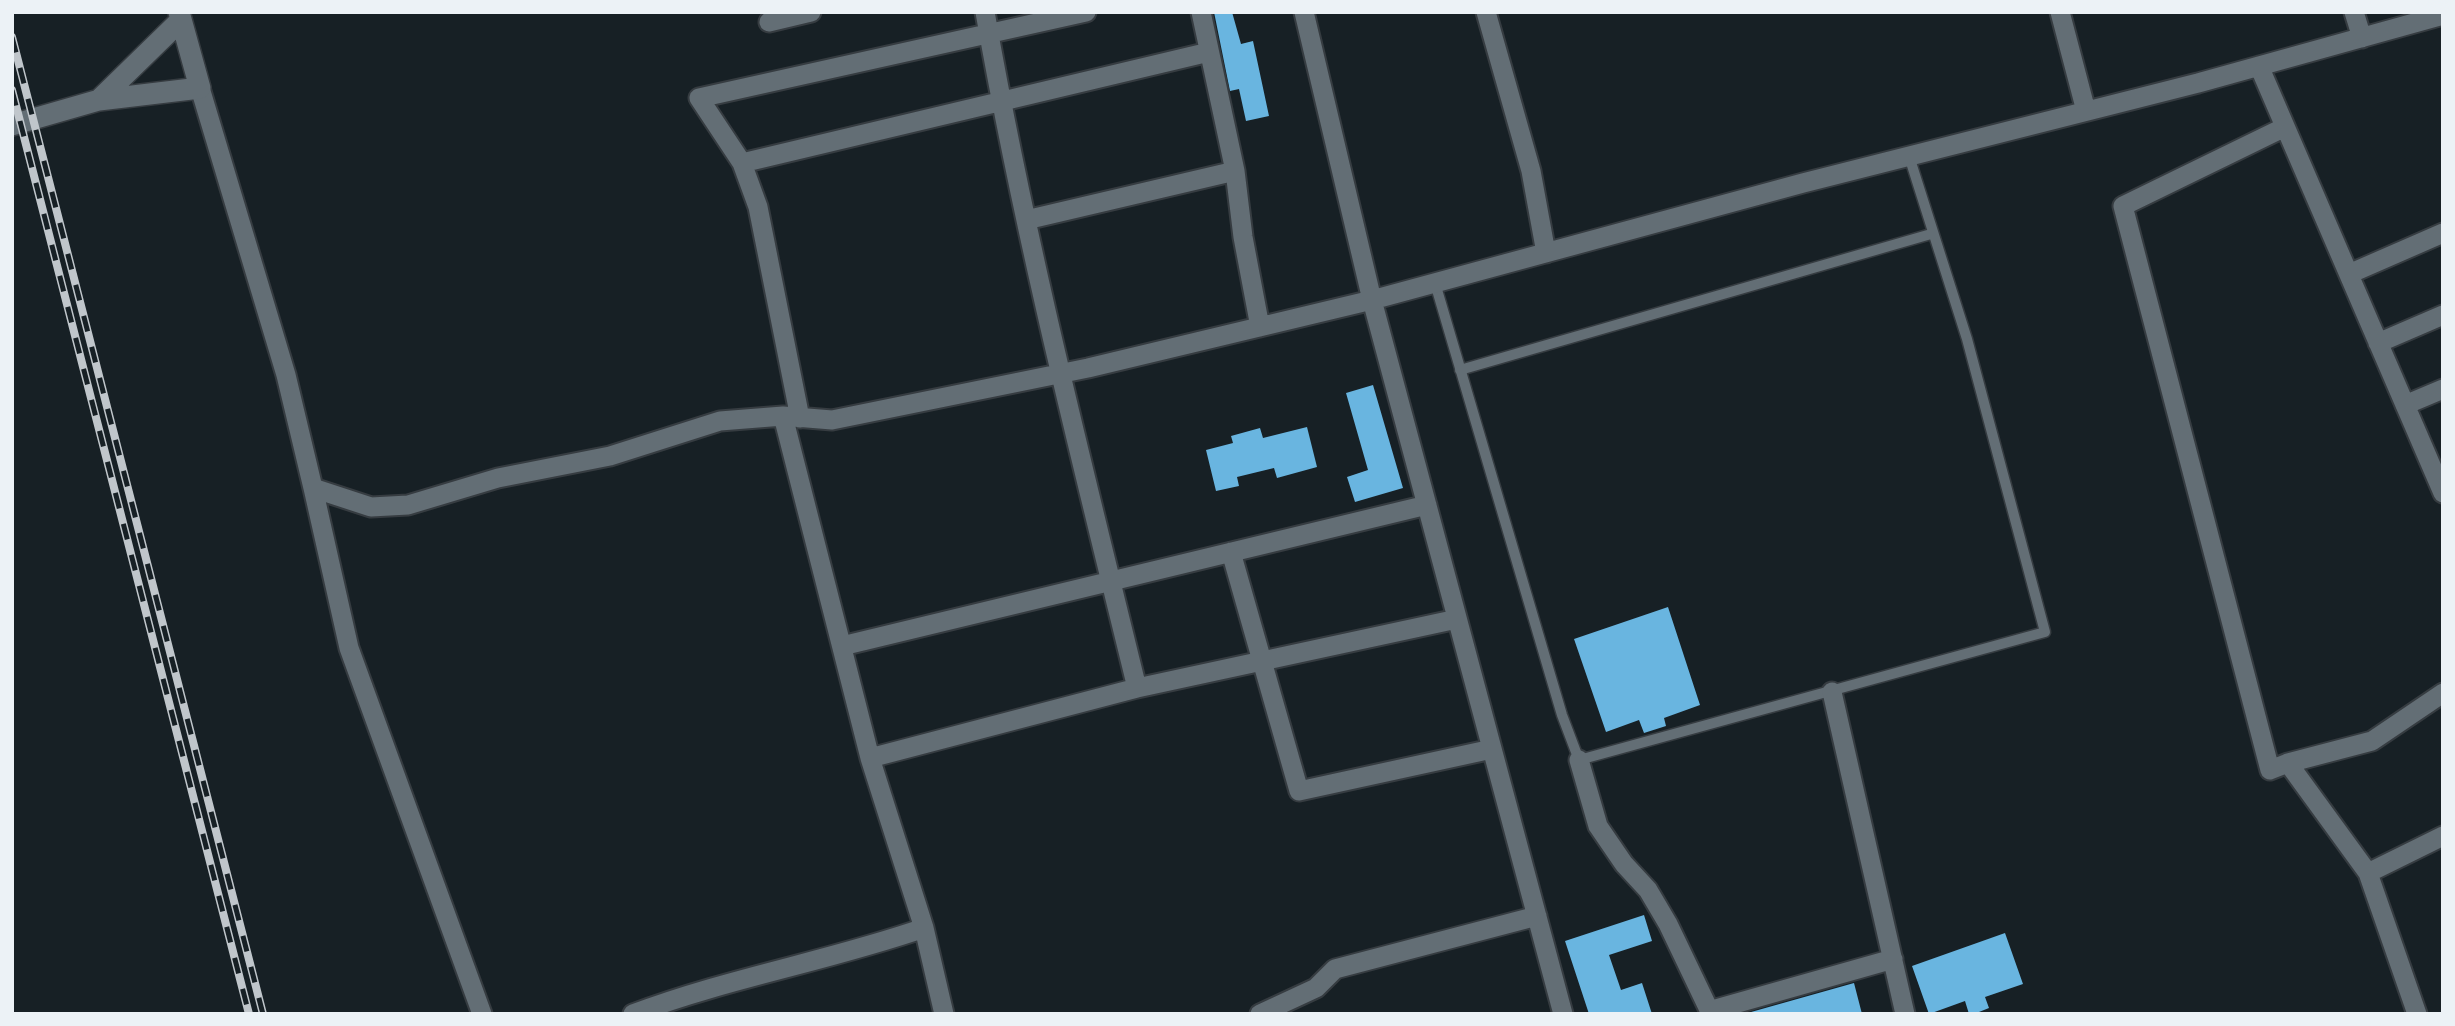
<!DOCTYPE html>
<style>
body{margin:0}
#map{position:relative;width:2455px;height:1026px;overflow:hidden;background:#172025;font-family:Mulish,sans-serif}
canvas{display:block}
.frame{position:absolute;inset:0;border:14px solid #ecf2f6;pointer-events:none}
</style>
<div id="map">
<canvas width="2455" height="1026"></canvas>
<div class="frame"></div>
</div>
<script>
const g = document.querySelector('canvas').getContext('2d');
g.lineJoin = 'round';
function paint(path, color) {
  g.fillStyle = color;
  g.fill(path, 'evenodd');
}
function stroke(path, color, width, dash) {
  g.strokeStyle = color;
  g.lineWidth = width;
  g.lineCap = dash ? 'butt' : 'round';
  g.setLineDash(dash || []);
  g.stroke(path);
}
paint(new Path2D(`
 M1214 12H1232L1241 44 1253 41 1269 116 1246 121 1239 89 1230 91Z
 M1373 385 1403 488 1355 502 1347 477 1368 470 1346 393Z
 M1307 427 1317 467 1277 478 1274 468 1237 477 1239 486 1216 491 1206 450 1233 443 1231 436 1260 428 1263 438Z
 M1668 607 1700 705 1664 718 1666 726 1644 733 1639 720 1606 732 1574 639Z
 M1644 915 1652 941 1609 955 1621 990 1642 983 1652 1014H1589L1565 941Z
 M2005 933 2023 984 1985 997 1989 1008 1974 1014H1969L1965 1001 1929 1014 1912 966Z
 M1854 983 1862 1014H1744Z`), '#69b5e0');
const service = new Path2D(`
 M1435 283 1562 715 1579 760 2045 632 1967 339 1909 156
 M1460 370 1931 234`);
const minor = new Path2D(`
 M1304 12 1372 300 1563 1014
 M1486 12 1531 171 1546 253
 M2060 12 2086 111
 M2354 12 2362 38
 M769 22 811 12
 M2259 66 2443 493
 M200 88 286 375 313 488 371 507 408 505 498 478 610 456 720 421 783 416 832 420 1088 368 1372 300 1803 183 2198 83 2443 15
 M2285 127 2123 206 2270 770 2288 763
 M742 163 699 98 1086 12
 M1235 171 1243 237 1260 327
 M1026 220 1235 171 1201 12
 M2349 274 2443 233
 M2378 343 2443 315
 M2405 405 2443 389
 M783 416 870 758 1137 688C1082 463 1025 240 985 12
 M800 418 758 207 742 163 1209 52
 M313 488 349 648 482 1014
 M1231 552 1299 791 1492 749
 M842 646 1427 505
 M1137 688 1457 619
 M1832 692 1905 1014
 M1579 760 1598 826 1624 864 1648 890 1668 924 1711 1014
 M2368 873 2443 836
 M924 928 944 1014
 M1709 1011 1893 959
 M633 1014C728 978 829 961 924 928L870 758
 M1260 1014 1316 988 1335 969 1537 916
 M2417 1014 2368 873 2288 763 2372 741 2443 693`);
const tertiary = new Path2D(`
 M99 100 181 20
 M12 125 99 100 200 88 179 12`);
stroke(service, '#363c41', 13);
stroke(minor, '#363c41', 23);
stroke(tertiary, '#363c41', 24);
stroke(service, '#636e75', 10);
stroke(minor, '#636e75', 19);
stroke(tertiary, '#636e75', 21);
const rail = new Path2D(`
 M12 37 263 1014
 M12 90 249 1014`);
stroke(rail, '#c0c6cb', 8);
stroke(rail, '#172025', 5, [16]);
</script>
